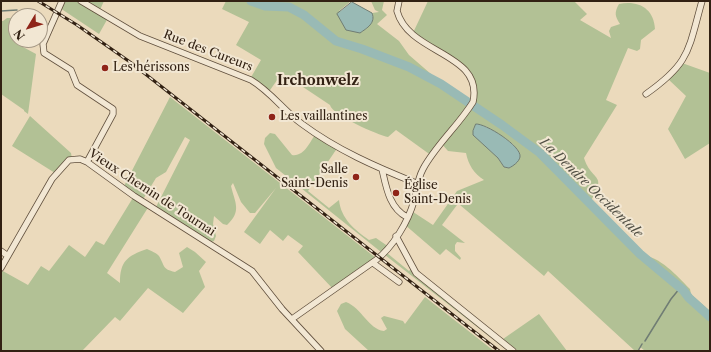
<!DOCTYPE html>
<meta charset="utf-8">
<style>
body{margin:0}
#map{position:relative;width:711px;height:352px;overflow:hidden;background:#ebdabc;font-family:"Libre Caslon Text",serif}
canvas{display:block}
.frame{position:absolute;inset:0;border:2px solid #322113;pointer-events:none}
.north{position:absolute;left:8px;top:8px;width:40px;height:40px;box-sizing:border-box;background:#f2e7d3;border:1px solid #a59886;border-radius:50%;rotate:232deg;font-size:11px;font-weight:700;line-height:16px;text-align:center;color:#322113}
.north::after{content:'';display:block;margin:auto;width:14px;height:18px;background:#8f2418;clip-path:polygon(50% 0,100% 100%,50% 72%,0 100%)}
</style>
<div id="map">
<canvas width="711" height="352"></canvas>
<div class="frame"></div>
<div class="north">N</div>
</div>
<script>
const g = document.querySelector('canvas').getContext('2d');
g.lineJoin = 'round';
function paint(path, color) {
  g.fillStyle = color;
  g.fill(path, 'evenodd');
}
function stroke(path, color, width, dash) {
  g.strokeStyle = color;
  g.lineWidth = width;
  g.lineCap = dash ? 'butt' : 'round';
  g.setLineDash(dash || []);
  g.stroke(path);
}
function drawText(font, color, halo, rows, align = 'center') {
  g.font = font + ' "Libre Caslon Text",serif';
  g.lineWidth = 4;
  g.setLineDash([]);
  g.textBaseline = 'middle';
  g.strokeStyle = halo;
  g.fillStyle = color;
  for (const [text, x, y, turn = 0] of rows) {
    g.save();
    g.translate(x, y);
    g.rotate((+turn || 0) * Math.PI / 180);
    g.textAlign = isNaN(turn) ? turn : align;
    if (halo) g.strokeText(text, 0, 0);
    g.fillText(text, 0, 0);
    g.restore();
  }
}
paint(new Path2D(`
 M65 1H104L99 12 108 18 99 34 60 8Z
 M226 1H351L339 11 373 17 372 13 379 12 375 10 371 1H384L382 10 387 15 377 24 399 41 409 55 431 74 433 79 471 105 476 97 466 71 412 35 428 1H574L587 14 580 20 611 38 609 31 611 27 620 24C615 16 614 13 619 4 639 0 654 9 655 29L641 40 640 49 637 51 628 48 606 100 617 105 584 158C592 183 609 172 589 204L640 254C662 258 675 274 690 289L691 294 710 311V351H645L640 347 638 351H635L548 271 544 276 460 205H457L442 225 465 243 457 242 455 245V251L461 258 460 260 446 249 440 255 404 224 410 210 433 225 457 191 484 180C474 174 468 164 466 153L448 151 441 143 432 156 396 130 388 137C378 135 332 115 330 105L282 73 268 93 250 79 261 60 236 45 249 22 222 9ZM485 126C496 133 518 142 520 157L509 168 504 167 498 158 474 135V128Z
 M7 18H16V30L13 31 16 40H20L24 43 23 47 36 54 28 114 24 111V110L1 94V21H3Z
 M682 63 710 73V143L685 159 668 129 686 96 668 79Z
 M170 97 376 258 334 290 298 252 303 246 288 235 283 241 270 230 260 244 244 232 276 188 255 213H250L241 202 233 183 231 186C235 203 242 211 227 225L223 224 214 216 213 224 216 236 214 241 209 243 155 209 190 140 185 137 166 172 156 178 142 201 149 206 107 273 120 283C120 261 127 256 147 249 151 251 157 253 159 256 165 266 162 269 175 272L183 267 179 253 187 247 195 252 206 262 199 271 205 287 183 313 148 288 120 321 115 317 82 351H1V270L28 285 41 266 49 271 69 245 85 257 96 241 104 245 134 196 123 188Z
 M30 116 71 153 72 159 55 173 12 146Z
 M270 133 275 134 292 155C304 157 310 142 316 133L338 147 308 191 329 208 339 200C341 219 355 230 369 240L376 238 389 247 381 252 276 168 264 144 265 138Z
 M387 253 409 271 412 268 513 351H508L385 255Z
 M425 297 494 351H369L345 329 337 311 341 304 346 302C362 308 368 329 384 331L387 329 381 318 384 316 403 321 405 324Z
 M539 314 567 351H518L503 339Z`), '#b2c195');
const water = new Path2D(`
 M352 2 372 13C376 23 367 28 360 33L346 30 337 14Z
 M476 124C485 123 522 146 520 157 519 162 513 166 509 168L504 167 498 158 473 135V131Z`);
paint(water, '#99bab5');
stroke(water, '#707d74', 1);
stroke(new Path2D(`
 M1 11 17 10
 M645 341 671 299 680 288
 M638 351 642 344`), '#707d74', 1.5);
stroke(new Path2D(`
 M251 1 265 6 289 7 304 15 336 41 362 49 409 67 441 84 502 125 540 153 640 254 683 290 689 298 710 317`), '#99bab5', 9);
const minor = new Path2D(`
 M62 1 43 44 44 53 71 70 77 85 113 109V114L87 162
 M81 1 140 36 251 80C271 92 284 111 302 124 337 150 376 167 416 183
 M646 94C690 63 688 51 702 1
 M382 169C386 186 389 208 407 217
 M396 236 416 273 513 351
 M1 251 8 256
 M373 263 399 282
 M1 268 52 179 69 160 80 159 87 162 134 196 252 271 282 309 321 351
 M292 319 376 260C393 247 408 222 414 201 417 190 417 180 423 169 436 145 458 126 473 102 484 52 409 55 397 11L399 1`);
stroke(minor, '#604f3d', 7);
stroke(minor, '#f2e7d3', 5.5);
const rail = new Path2D(`
 M38 1 77 25 130 62 499 351`);
stroke(rail, '#322113', 3);
stroke(rail, '#f2e7d3', 1.5, [4.5]);
for (const [x, y, r, color] of [
 [105,68,4,"#8f2418"],
 [272,117,4,"#8f2418"],
 [356,177,4,"#8f2418"],
 [396,193,4,"#8f2418"]
]) {
  const dot = new Path2D();
  dot.arc(x, y, r, 0, 2 * Math.PI);
  g.fillStyle = color;
  g.fill(dot);
  stroke(dot, '#f2e7d3', 1.5);
}
drawText('12px', '#322113', '#f2e7d3', [
 ["Rue des Cureurs",208,51,21],
 ["Vieux Chemin de Tournai",152,193,33]
]);
drawText('12px', '#322113', '#f2e7d3', [
 ["Les hérissons",113,68],
 ["Les vaillantines",280,117],
 ["Salle",348,170,"right"],
 ["Saint-Denis",348,184,"right"],
 ["Église",404,186],
 ["Saint-Denis",404,200]
], 'left');
drawText('italic 13px', '#514f44', '#f2e7d3', [
 ["La Dendre Occidentale",591,188,44]
]);
drawText('bold 14px', '#322113', '#f2e7d3', [
 ["Irchonwelz",318,81]
]);
</script>
